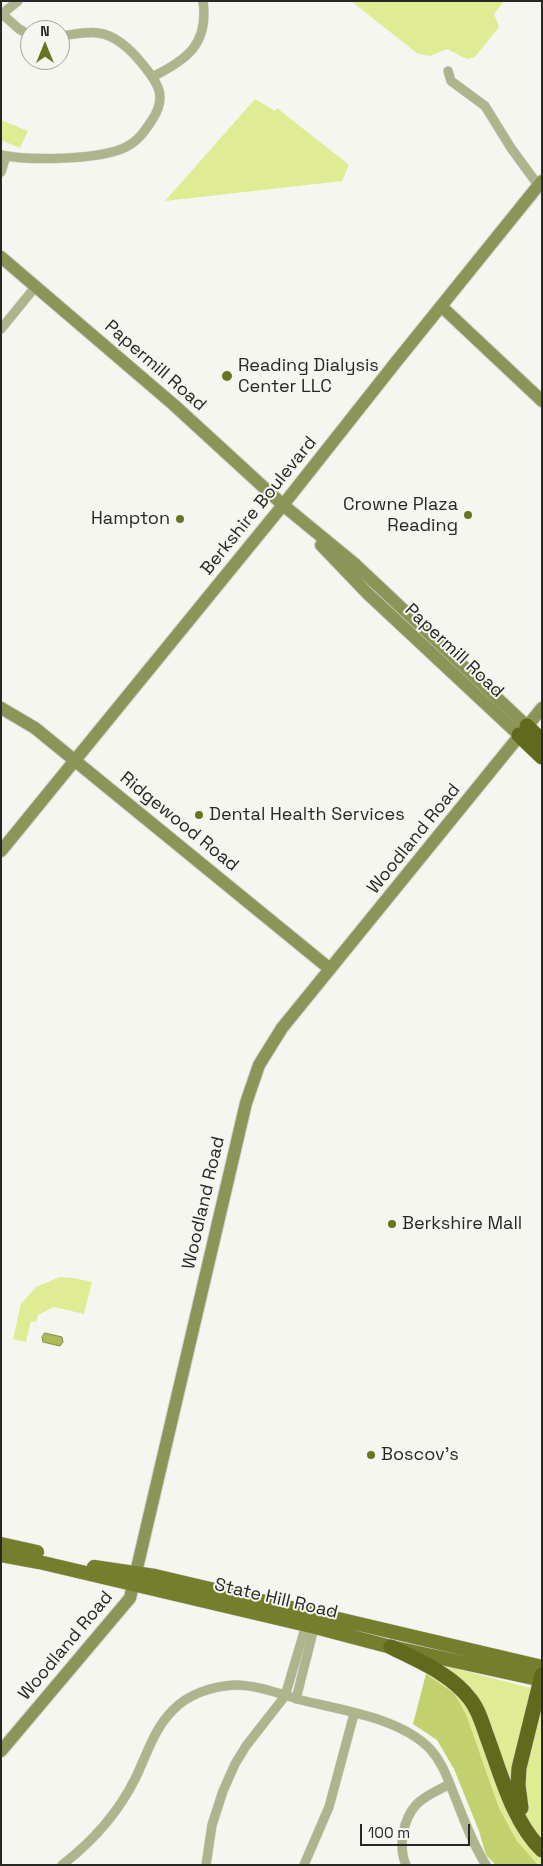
<!DOCTYPE html>
<style>
body{margin:0}
#map{position:relative;width:543px;height:1866px;overflow:hidden;background:#f4f6ef;font-family:"Space Grotesk",sans-serif}
canvas{display:block}
.frame{position:absolute;inset:0;border:2px solid #272826;pointer-events:none}
.north{position:absolute;left:20px;top:20px;width:50px;height:50px;box-sizing:border-box;background:#f4f6ef;border:1px solid #a2a49f;border-radius:50%;rotate:0deg;font-size:14px;font-weight:700;line-height:20px;text-align:center;color:#272826}
.north::after{content:'';display:block;margin:auto;width:18px;height:22px;background:#6a741e;clip-path:polygon(50% 0,100% 100%,50% 72%,0 100%)}
.scale{position:absolute;left:360px;top:1824px;width:110px;height:22px;box-sizing:border-box;border:2px solid #272826;border-top:0;padding-left:6px;font-size:15px;line-height:18px;white-space:nowrap;color:#272826;-webkit-text-stroke:4px #f4f6ef;paint-order:stroke}
</style>
<div id="map">
<canvas width="543" height="1866"></canvas>
<div class="frame"></div>
<div class="north">N</div>
<div class="scale">100 m</div>
</div>
<script>
const g = document.querySelector('canvas').getContext('2d');
g.lineJoin = 'round';
function paint(path, color) {
  g.fillStyle = color;
  g.fill(path, 'evenodd');
}
function stroke(path, color, width, dash) {
  g.strokeStyle = color;
  g.lineWidth = width;
  g.lineCap = dash ? 'butt' : 'round';
  g.setLineDash(dash || []);
  g.stroke(path);
}
function drawText(font, color, halo, rows, align = 'center') {
  g.font = font + ' "Space Grotesk",sans-serif';
  g.lineWidth = 4;
  g.setLineDash([]);
  g.textBaseline = 'middle';
  g.strokeStyle = halo;
  g.fillStyle = color;
  for (const [text, x, y, turn = 0] of rows) {
    g.save();
    g.translate(x, y);
    g.rotate((+turn || 0) * Math.PI / 180);
    g.textAlign = isNaN(turn) ? turn : align;
    if (halo) g.strokeText(text, 0, 0);
    g.fillText(text, 0, 0);
    g.restore();
  }
}
paint(new Path2D(`
 M351 1H504L494 14 499 27 475 57 467 59 447 49 430 56 418 54Z
 M255 99 275 111 277 108 349 165 342 181 165 201Z
 M1 120 28 131 20 148 1 140Z
 M60 1277 74 1278 92 1282 84 1314 54 1307 38 1315 36 1322 31 1321 26 1342 13 1339 21 1304 36 1287Z
 M438 1664 542 1691V1865L537 1864 517 1841 499 1808 466 1714 454 1693 426 1674Z`), '#dfec93');
paint(new Path2D(`
 M426 1674 454 1693 466 1714 499 1808 517 1841 538 1865H496L486 1855 479 1831 454 1769 437 1740 413 1724Z`), '#c2d06d');
const water = new Path2D(`
 M45 1333 62 1337 63 1342 60 1346 43 1342 42 1337Z`);
paint(water, '#adba58');
stroke(water, '#858e49', 1);
const street = new Path2D(`
 M1 13 19 29 30 35
 M2 14 18 1
 M448 71 451 81 485 106 511 148 538 185
 M152 77C187 60 209 44 203 1
 M1 155C30 161 100 160 126 147 138 141 145 131 152 120 167 98 159 84 144 66 133 52 117 35 98 33 86 31 72 35 60 36
 M1 172 6 156
 M1 329 36 286
 M296 1699 315 1624
 M62 1865C92 1842 118 1813 135 1779 147 1755 153 1730 173 1710 188 1694 213 1686 235 1685 257 1685 280 1694 301 1700 341 1710 401 1718 430 1749 442 1762 447 1777 453 1792 463 1817 472 1843 486 1865
 M206 1865 212 1825 223 1791 235 1764 246 1746 285 1696 307 1622
 M304 1865 329 1807 354 1714
 M406 1865C398 1847 403 1819 416 1805 425 1795 439 1790 450 1784`);
const secondary = new Path2D(`
 M1 257 174 405 283 505 356 565 527 726
 M441 306 542 401
 M321 545 368 594 519 735
 M1 708 35 728 330 969
 M1 851 283 505 396 362 542 181
 M1 1751 130 1598 246 1103 259 1065 282 1028 542 708`);
const primary = new Path2D(`
 M1 1544 37 1552
 M1 1555 39 1562 315 1627 391 1647 542 1680
 M94 1567 155 1576 542 1667`);
const highway = new Path2D(`
 M527 726 542 741
 M519 735 542 757
 M391 1647C419 1661 451 1674 470 1699 478 1709 482 1722 486 1734 500 1771 513 1823 542 1850
 M521 1808 518 1785 519 1768 542 1675`);
stroke(street, '#cfd1cb', 10);
stroke(secondary, '#cfd1cb', 14);
stroke(primary, '#cfd1cb', 15);
stroke(highway, '#cfd1cb', 16);
stroke(street, '#aeb58d', 9);
stroke(secondary, '#8c9558', 12);
stroke(primary, '#747e2d', 14);
stroke(highway, '#60691c', 15);
for (const [x, y, r, color] of [
 [227,376,6,"#6a741e"],
 [468,515,5,"#6a741e"],
 [180,519,5,"#6a741e"],
 [199,815,5,"#6a741e"],
 [392,1224,5,"#6a741e"],
 [371,1455,5,"#6a741e"]
]) {
  const dot = new Path2D();
  dot.arc(x, y, r, 0, 2 * Math.PI);
  g.fillStyle = color;
  g.fill(dot);
  stroke(dot, '#f4f6ef', 2);
}
drawText('18px', '#272826', '#f4f6ef', [
 ["Papermill Road",155,366,41],
 ["Berkshire Boulevard",259,506,-51],
 ["Papermill Road",454,651,43],
 ["Ridgewood Road",179,822,39],
 ["Woodland Road",414,839,-51],
 ["Woodland Road",204,1203,-77],
 ["State Hill Road",276,1599,13],
 ["Woodland Road",66,1646,-50]
]);
drawText('18px', '#272826', '#f4f6ef', [
 ["Reading Dialysis",238,366],
 ["Center LLC",238,387],
 ["Crowne Plaza",458,505,"right"],
 ["Reading",458,526,"right"],
 ["Hampton",170,519,"right"],
 ["Dental Health Services",209,815],
 ["Berkshire Mall",402,1224],
 ["Boscov's",381,1455]
], 'left');
</script>
